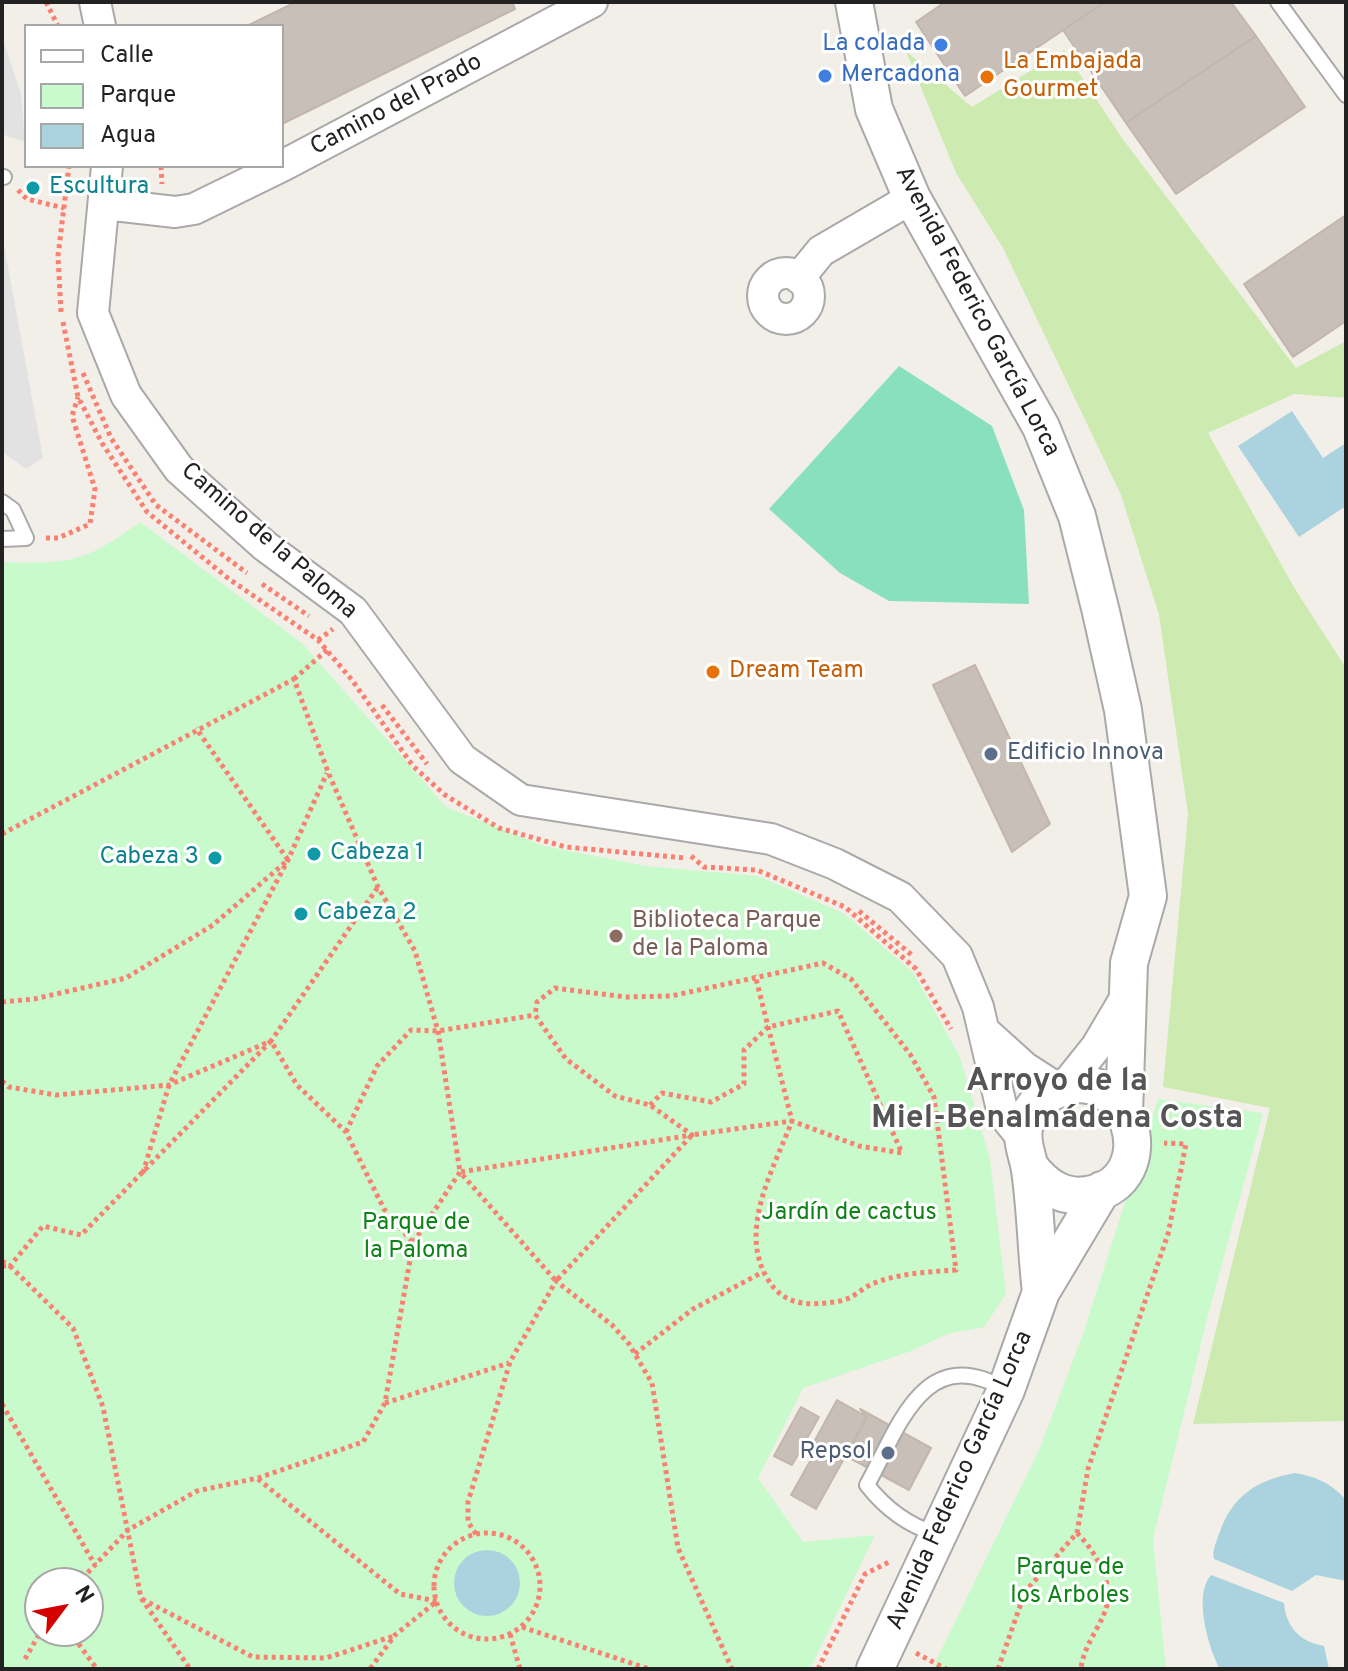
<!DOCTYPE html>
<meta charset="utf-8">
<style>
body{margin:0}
#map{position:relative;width:1348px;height:1671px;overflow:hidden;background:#f2efe9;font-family:Overpass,sans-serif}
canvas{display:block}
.frame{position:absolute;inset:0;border:4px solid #222;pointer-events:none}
.legend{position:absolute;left:24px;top:24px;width:260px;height:144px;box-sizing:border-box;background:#fff;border:2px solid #a7a7a7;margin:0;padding:10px 14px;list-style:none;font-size:24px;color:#222}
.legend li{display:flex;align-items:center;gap:16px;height:40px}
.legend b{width:40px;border:2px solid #a7a7a7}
.north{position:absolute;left:24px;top:1567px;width:80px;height:80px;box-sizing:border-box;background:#fff;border:2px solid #a7a7a7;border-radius:50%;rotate:58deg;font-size:22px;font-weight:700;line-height:32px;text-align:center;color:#222}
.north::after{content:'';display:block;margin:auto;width:28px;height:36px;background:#d40000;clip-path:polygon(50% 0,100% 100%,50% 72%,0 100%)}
</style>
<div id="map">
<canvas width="1348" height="1671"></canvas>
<div class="frame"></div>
<ul class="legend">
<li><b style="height:10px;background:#fff"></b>Calle</li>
<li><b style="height:22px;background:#c8facc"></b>Parque</li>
<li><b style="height:22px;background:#aad3df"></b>Agua</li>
</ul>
<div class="north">N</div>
</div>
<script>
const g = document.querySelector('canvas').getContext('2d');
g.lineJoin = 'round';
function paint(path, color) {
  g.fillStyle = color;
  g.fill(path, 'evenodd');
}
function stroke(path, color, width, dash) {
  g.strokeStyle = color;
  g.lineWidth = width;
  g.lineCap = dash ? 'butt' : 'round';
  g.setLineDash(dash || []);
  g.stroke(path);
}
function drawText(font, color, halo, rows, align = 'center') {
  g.font = font + ' Overpass,sans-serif';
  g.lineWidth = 6;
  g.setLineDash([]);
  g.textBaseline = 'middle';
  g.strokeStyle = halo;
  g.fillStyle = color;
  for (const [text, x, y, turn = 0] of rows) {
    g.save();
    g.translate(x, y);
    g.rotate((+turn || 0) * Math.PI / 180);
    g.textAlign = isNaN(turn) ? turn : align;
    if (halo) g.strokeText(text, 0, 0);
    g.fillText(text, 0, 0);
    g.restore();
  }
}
paint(new Path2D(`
 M1064 50 1122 138 1296 368 1346 341V398L1294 394 1208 433 1295 589 1346 668V1421L1193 1424 1270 1108 1163 1087 1188 814 1159 615 1121 495 1003 248 956 173 906 51 972 107Z`), '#cdebb0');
paint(new Path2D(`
 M140 522 303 644 446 807 544 846 645 866 758 876 843 913 913 972 960 1057 990 1159 1006 1294 984 1327 947 1334 911 1351 803 1388 758 1478 803 1542 875 1535 810 1669H2V562C70 564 84 563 140 522ZM40 1583H88V1631H40Z
 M1158 1099 1263 1113 1207 1319 1153 1539 1166 1669H932L1039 1450 1083 1334Z`), '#c8facc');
paint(new Path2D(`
 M899 366 992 426 1024 510 1029 604 889 601 840 573 769 509Z`), '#88e0be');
paint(new Path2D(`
 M2 37 21 94 25 142 2 134Z
 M2 234 43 458 26 469 2 452Z`), '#e2e2e2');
paint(new Path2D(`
 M1292 411 1323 458 1346 443V506L1299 537 1238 446Z
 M1295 1473C1317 1477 1331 1483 1346 1500V1581L1316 1575 1292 1591 1214 1559C1212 1550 1216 1543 1219 1534 1232 1496 1256 1480 1295 1473Z
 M454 1583a33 33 0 1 1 66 0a33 33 0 1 1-66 0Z
 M1211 1575 1284 1603C1286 1627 1300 1642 1324 1646L1329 1669H1220C1208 1648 1193 1594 1211 1575Z`), '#aad3df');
const building = new Path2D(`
 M296 2H512L515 9 282 124V26H247Z
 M945 2H1105L965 96 916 22Z
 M1105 2H1231L1256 36 1126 123 1063 30Z
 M1256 36 1305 107 1176 194 1126 123Z
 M1346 215V321L1293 357 1244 284Z
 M975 665 1050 824 1012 852 933 685Z
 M837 1400 867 1417 816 1509 791 1495 813 1456 808 1453Z
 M801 1407 819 1417 792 1465 774 1456Z
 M860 1409 931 1448 909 1490 846 1456 867 1417Z`);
paint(building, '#c7bfb8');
stroke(building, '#c4b6ab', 2);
const service = new Path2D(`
 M1278 2 1346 95
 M2 177H4
 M2 502 13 510 26 538 2 539
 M936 1534C907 1525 885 1508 867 1485 899 1427 924 1341 1006 1390`);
const minor = new Path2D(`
 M95 2 100 26
 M107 166 93 313 126 395 179 469 265 546 353 611 462 759 521 800 771 839 835 864 900 897 957 956 978 1007 1003 1114 1023 1139
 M105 204 175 212 194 209 284 165 592 2
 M763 296a23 23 0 1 1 46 0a23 23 0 1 1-46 0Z
 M799 278 821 251 912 198
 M984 1031 1024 1067 1058 1089
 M1065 1086 1097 1046 1126 997`);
const tertiary = new Path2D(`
 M854 2 874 109 912 198 1041 427 1077 516 1101 612 1123 710 1148 896 1129 963 1124 1113
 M1030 1167C1044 1185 1062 1199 1087 1195 1169 1182 1128 1054 1054 1091 1039 1098 1028 1112 1024 1128 1021 1144 1028 1155 1030 1170 1036 1210 1036 1251 1041 1292
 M875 1669 1006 1390 1041 1292 1102 1190`);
stroke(service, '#a9a9a9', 18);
stroke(minor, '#a9a9a9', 34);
stroke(tertiary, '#a9a9a9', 40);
stroke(new Path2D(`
 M46 2 58 26
 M161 166 162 184
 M18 190 27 199 64 208
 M61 312 58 256 69 166
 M63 322 78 397 102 443 147 512 229 579 318 640 352 680 413 766 445 795 499 828 566 847 685 858
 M83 373 111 438 156 505 247 573
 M46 538H58L90 524 95 489 72 416 78 397
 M262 584 309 616
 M318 640 333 629
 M294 679 327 650
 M382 705 427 764
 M2 834 294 679 328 772 378 887 415 951 438 1031 460 1172 692 1135 650 1105 615 1096 566 1059 535 1015 537 1002 555 988 626 997 671 996 823 963 851 979 910 1054 934 1097 956 1270C928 1272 899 1273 872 1284 861 1289 852 1299 840 1301 809 1306 784 1307 767 1278 738 1229 774 1168 792 1121L692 1135 556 1281 460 1172 413 1243
 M691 856 704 867 757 870 845 907 916 969 951 1029
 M859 911 913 956
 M2 1002 34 999 126 978 213 925 288 860 196 728
 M2 1081 9 1087 56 1095 169 1085 271 1041 378 887
 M650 1105 662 1093 711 1102 744 1084V1050L768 1027 838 1011 902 1153 859 1146 792 1121 755 975
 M346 1132 377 1066 411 1030 438 1031 535 1015
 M143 1173 169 1085 288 860 327 773
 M2 1261 10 1266 43 1226 81 1235 271 1041 297 1085 346 1132 384 1209 413 1243 385 1403 363 1442 258 1478 197 1491 128 1530 78 1583
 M2 1266H10L73 1328 103 1407 141 1598 190 1669
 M635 1354 693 1309 763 1272
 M385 1403 509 1363
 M2 1404 95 1565
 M258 1479 400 1594 437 1601 395 1635 370 1669
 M1077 1533C1092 1548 1110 1575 1108 1599 1106 1621 1083 1644 1081 1669
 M434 1586a53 53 0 1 1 106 0a53 53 0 1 1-106 0Z
 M476 1534 468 1522V1502L510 1362 556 1281 612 1325 629 1344 652 1383 678 1548 732 1669
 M142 1599 253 1657 326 1658 394 1636
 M522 1627 649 1669
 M69 1631 97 1669
 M510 1634 520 1669
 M916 1653 946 1669
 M25 1659 41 1631
 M818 1669 865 1574 891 1561
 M998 1669 1025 1592 1077 1533 1088 1469 1168 1234 1186 1144 1164 1143`), '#fa8072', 5, [4, 4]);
stroke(service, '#fff', 14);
stroke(minor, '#fff', 30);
stroke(tertiary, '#fff', 36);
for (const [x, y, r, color] of [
 [941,45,8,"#3f7fe0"],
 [825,76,8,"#3f7fe0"],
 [987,77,8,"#e8710a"],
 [33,188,8,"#0f9aa8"],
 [713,672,8,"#e8710a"],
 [991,754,8,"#5c6f8a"],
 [314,854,8,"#0f9aa8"],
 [215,858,8,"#0f9aa8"],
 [301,914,8,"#0f9aa8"],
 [616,936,8,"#8d6e63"],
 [888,1453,8,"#5c6f8a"]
]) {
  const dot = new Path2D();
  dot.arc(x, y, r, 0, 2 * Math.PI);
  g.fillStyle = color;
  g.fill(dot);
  stroke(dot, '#fff', 3);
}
drawText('24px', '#366cbe', '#fff', [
 ["La colada",925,45],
 ["Mercadona",841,76,"left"]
], 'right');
drawText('24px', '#c56008', '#fff', [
 ["La Embajada",1003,63],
 ["Gourmet",1003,91],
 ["Dream Team",729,672]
], 'left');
drawText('24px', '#222', '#fff', [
 ["Camino del Prado",397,106,-28],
 ["Avenida Federico García Lorca",976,312,62],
 ["Camino de la Paloma",268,542,41],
 ["Avenida Federico García Lorca",961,1481,-66]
]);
drawText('24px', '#0d838f', '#fff', [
 ["Escultura",49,188],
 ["Cabeza 1",330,854],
 ["Cabeza 3",199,858,"right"],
 ["Cabeza 2",317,914]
], 'left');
drawText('24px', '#4e5e75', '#fff', [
 ["Edificio Innova",1007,754],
 ["Repsol",872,1453,"right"]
], 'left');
drawText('24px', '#785e54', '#fff', [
 ["Biblioteca Parque",632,922],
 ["de la Paloma",632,950]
], 'left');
drawText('24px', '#0c8416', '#fff', [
 ["Jardín de cactus",849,1214],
 ["Parque de",416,1224],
 ["la Paloma",416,1252],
 ["Parque de",1070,1569],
 ["los Arboles",1070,1597]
]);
drawText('bold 32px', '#555', '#fff', [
 ["Arroyo de la",1057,1084],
 ["Miel-Benalmádena Costa",1057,1121]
]);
</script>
